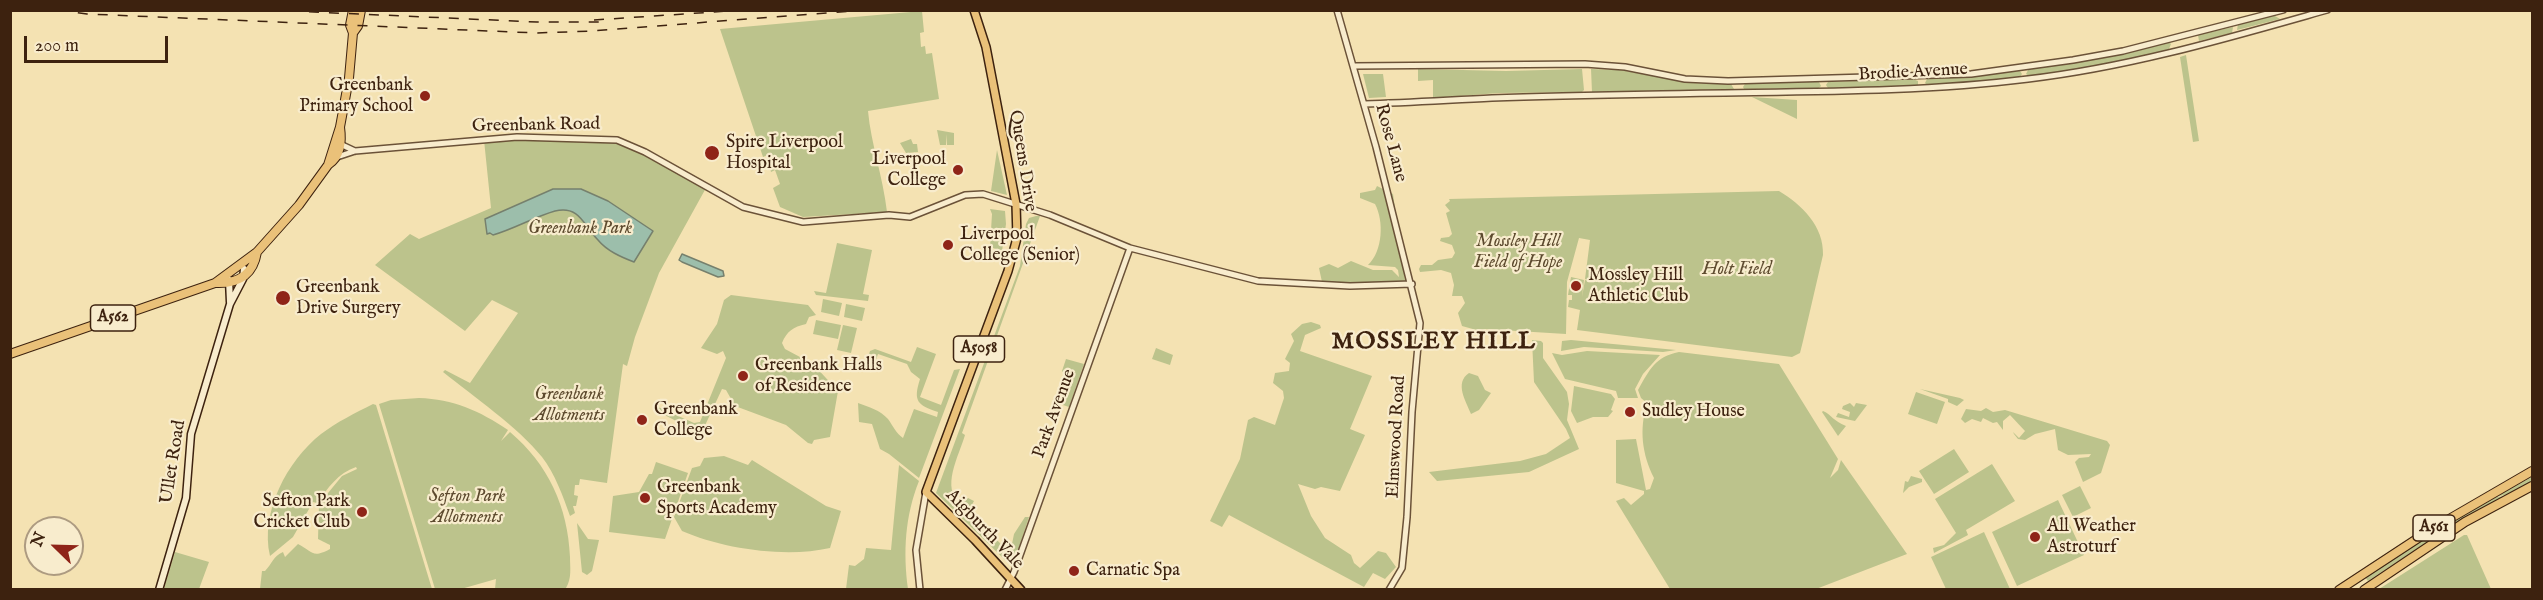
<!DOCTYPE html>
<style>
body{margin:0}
#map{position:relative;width:2543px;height:600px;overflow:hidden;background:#f4e2b2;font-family:"IM FELL English",serif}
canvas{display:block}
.frame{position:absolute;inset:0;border:12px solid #3d220f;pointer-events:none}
.north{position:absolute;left:24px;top:516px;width:60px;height:60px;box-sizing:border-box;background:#f8eccd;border:2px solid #ad9b81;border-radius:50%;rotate:293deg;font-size:16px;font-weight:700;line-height:24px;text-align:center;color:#3d220f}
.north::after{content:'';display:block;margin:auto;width:21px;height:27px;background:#8f2418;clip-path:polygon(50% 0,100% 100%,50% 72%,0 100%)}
.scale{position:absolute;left:24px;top:36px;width:144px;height:27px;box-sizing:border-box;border:3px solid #3d220f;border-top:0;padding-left:8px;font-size:18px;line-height:21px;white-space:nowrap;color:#3d220f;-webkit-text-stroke:4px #f8eccd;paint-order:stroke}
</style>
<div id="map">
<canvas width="2543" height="600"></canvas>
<div class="frame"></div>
<div class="north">N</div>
<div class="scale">200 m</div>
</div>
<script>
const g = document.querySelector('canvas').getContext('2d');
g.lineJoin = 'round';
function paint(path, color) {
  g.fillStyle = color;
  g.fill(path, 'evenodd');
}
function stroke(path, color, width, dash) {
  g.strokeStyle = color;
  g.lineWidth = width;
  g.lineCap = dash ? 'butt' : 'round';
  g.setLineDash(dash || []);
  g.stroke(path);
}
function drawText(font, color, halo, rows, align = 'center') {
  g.font = font + ' "IM FELL English",serif';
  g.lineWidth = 4.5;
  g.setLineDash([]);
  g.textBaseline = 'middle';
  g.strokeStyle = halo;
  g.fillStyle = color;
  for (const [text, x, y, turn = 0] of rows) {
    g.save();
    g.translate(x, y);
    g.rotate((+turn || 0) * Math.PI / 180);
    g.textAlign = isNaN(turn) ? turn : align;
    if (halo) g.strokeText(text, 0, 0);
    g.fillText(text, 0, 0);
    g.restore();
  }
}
paint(new Path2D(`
 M922 11 924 32 920 33 921 47 925 46 926 54 932 53 939 99 868 111C871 144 883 177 887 212L803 217 780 207 773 188 780 184 775 170 771 172 769 164 773 163 770 154 763 157 720 29Z
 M2278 13 2275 16 2280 19 2237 30 2238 24Z
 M2233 27 2232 33 2199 41 2198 35Z
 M2169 42 2171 44 2169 49C2127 63 2072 71 2029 76L2026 74 2028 70 2032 69 2119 54Z
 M2186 55 2199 141 2193 142 2180 57Z
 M1418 69 1506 71 1582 69 1584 90 1582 92 1499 93 1433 98V80L1418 81Z
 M1591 69 1620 70 1690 83 1731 84 1734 89 1592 92Z
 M2020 71 2022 74 2019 78 1927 85 1925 83 1927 79Z
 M1363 74H1383L1386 97 1369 98Z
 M1913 79 1918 81V87L1828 88 1826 85 1828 82Z
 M1790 82H1819L1821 86 1819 88 1744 89 1743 87 1745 84Z
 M1752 97 1797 100V119Z
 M937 130 954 133V145H947L946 134V145H940Z
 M517 137 617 140 706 188 659 273 635 337 627 366 623 364 607 483 580 479 579 485H575L574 495 578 496 576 506H573L575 513 570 516C563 496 555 474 542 457 518 427 474 397 443 372L445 370 470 383 518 313 492 300 465 331 375 265 410 234 419 239 491 208 484 140Z
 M911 139 913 144H917L918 152 906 153 900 143Z
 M997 150 1007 195 991 191Z
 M1377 186 1393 194 1405 280 1408 282H1322L1319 268 1329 264 1338 268 1351 261 1373 270H1392L1399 277 1398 270 1395 267 1368 265C1383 251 1384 221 1375 204L1360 198V193L1375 190Z
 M1779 191C1802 205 1824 226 1823 255L1803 341 1800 353 1792 357 1577 330 1580 310 1568 307 1569 300H1572V295H1568L1571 277 1584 280 1582 297 1585 280 1590 281 1585 279 1590 240 1579 238 1567 282 1566 334 1485 329 1480 331 1462 326 1458 313 1465 303 1462 296H1452L1454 285 1451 273 1441 270 1420 272 1419 269 1421 265H1432L1438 260 1452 258 1455 253 1452 245 1440 241 1441 238 1449 237 1452 234 1446 213 1450 211 1445 205 1450 201 1449 199Z
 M990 209 1005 211 1006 224 1002 251 990 247 992 214Z
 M1036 216H1040L962 433 965 435C959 456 940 488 961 505L968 498 974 501 969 510 970 514 1001 544 1006 546 1012 544 1014 534 1025 517H1029L1016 557 1012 562 1006 561 936 493 1020 266 1026 224 1029 218Z
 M837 243 872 250 863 294 869 295 868 301 816 295 814 291 826 293Z
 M731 295 808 305 816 315 809 317 806 324C793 327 787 331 782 343L785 349 813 364 838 391 830 437 814 440 812 444 808 443 786 425 735 406 726 390 722 389 701 434 655 410 656 406 694 423 700 422 726 358 723 351 717 354 701 348 717 324 724 300Z
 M823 299 842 303 839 316 821 312Z
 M846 304 865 308 862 321 844 317Z
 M816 320 841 325 838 339 813 334Z
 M1311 322 1320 325 1321 328 1305 335 1300 351 1372 376 1350 429 1365 435 1340 491 1321 487 1315 489 1298 484 1311 516 1325 538 1351 555 1354 563 1360 568 1378 551 1386 553 1396 567 1385 579 1373 573 1364 587 1229 515 1222 527 1210 521 1240 459 1248 420 1254 417 1275 425 1284 398 1283 391 1273 383 1275 373 1289 371 1290 363 1285 359 1294 341 1291 334 1302 324Z
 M843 325 857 328 851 353 837 350Z
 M1532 340 1541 341 1543 343V358L1567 392 1569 404 1567 420 1579 449 1529 472 1437 481 1429 472 1520 461 1546 454 1570 438 1566 429 1534 382Z
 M1571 340 1676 350 1663 352 1584 347 1561 351 1562 341Z
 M917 347 936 354 920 397 941 405 954 370 960 369 919 478 889 454 880 449 872 424 859 422 858 403C869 407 880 410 888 419 893 426 896 433 903 438L914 409 937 417 938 412C917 405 913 401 920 379L911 372 907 364 878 354 874 366 869 369 864 368 870 351 875 349 911 362Z
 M1156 348 1173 355 1170 365 1152 359Z
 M1587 351 1660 355 1643 374 1635 389 1638 398H1618L1616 391 1565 379 1552 353 1562 355Z
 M1679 352 1779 364 1838 459 1830 478 1838 470 1841 460 1907 554 1816 589H1670L1616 501 1624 498 1631 505 1644 494V491L1616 483V440L1636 439 1646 490 1650 489 1654 478C1642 454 1639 430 1647 403L1641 398 1638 390C1650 369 1655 357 1679 352Z
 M1066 359 1084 364 1069 407 1063 405 1069 378 1062 371Z
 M1469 373 1478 376 1485 390 1491 393 1479 410 1471 414C1466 401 1454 383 1469 373Z
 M1574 386 1611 394 1615 399 1611 410 1613 411 1608 417H1593L1577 423 1571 411Z
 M1920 389 1960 398 1964 400 1957 406 1948 402V399Z
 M1916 392 1945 402 1937 424 1908 414Z
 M419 398C453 399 480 411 508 430L501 441 510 432C548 464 568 507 570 557 570 568 572 578 566 588L495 589 496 579 461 589H435L379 404 391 400Z
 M1850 403 1854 407 1856 403 1867 405 1855 421 1836 417 1838 413 1849 417 1850 412 1842 409 1843 406Z
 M373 404 376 405 432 589H260L262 571H265C272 564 273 556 283 552L285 557 298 544C312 551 312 559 330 549V545L318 539 319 504 342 476 357 469 356 467C338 473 328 488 317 503L313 502 293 537 270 556C260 512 287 461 321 434 337 422 355 413 373 404Z
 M1986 408 1993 412 2005 410 2107 441 2110 445 2101 473 2083 482 2075 462 2079 458 2089 457 2091 454 2068 455 2058 450 2055 429 2035 434 2025 440 2018 439 2014 434 2013 432 2019 438 2025 431 2010 415 2003 421V430L1997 422 1993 423 1983 418 1981 422 1972 419 1965 423 1961 419 1966 409 1981 411Z
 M1823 411C1832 415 1833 421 1846 426L1838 436 1842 442 1822 412Z
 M1954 449 1969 472 1934 494 1919 471Z
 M724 456 748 465 752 460 826 506 841 511 830 548C786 558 723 549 682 531L674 517 692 468 700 466 704 458Z
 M656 462 688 473 665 539 609 532 613 496 639 492 649 474H652Z
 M1992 464 2015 501 1966 530 1968 535 1934 553 1933 548 1944 545 1956 533 1935 499Z
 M899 465 919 481C905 516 903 552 908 589H846L849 565 855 566 864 559 866 548 891 550Z
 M1911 476 1922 479V482L1909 487 1903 493 1905 481 1908 482Z
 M2532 477V482L2509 494 2495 497Z
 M2080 486 2091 508 2073 517 2062 495Z
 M2505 496 2468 515 2368 581 2364 576 2490 498Z
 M2058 500 2084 555 2017 586 1992 532Z
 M577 523 588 539 599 540 592 571 587 575 582 572Z
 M1984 532 2010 589H1946L1931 557Z
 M2464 535H2467L2491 589H2379Z
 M175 552 209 562 199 589H164Z`), '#bcc38c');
const water = new Path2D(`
 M553 189H581L608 201 653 231 634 262C621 257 607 251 598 240 584 226 580 205 555 211 534 217 514 229 493 235L490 233 487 234 485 219Z
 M682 254 723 271 724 276 718 277 682 262 679 260Z`);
paint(water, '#9cbeab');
stroke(water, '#76806d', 1.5);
const tertiary = new Path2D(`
 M1337 10 1376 147 1420 323 1412 412 1407 517 1402 568 1389 590
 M1354 66 1585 64 1625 67 1685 79 1728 81 1971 74 2073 60 2123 51 2283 10
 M1365 104C1407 103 1449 100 1492 98 1548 96 1605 95 1662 94 1784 91 1907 94 2028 79 2130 67 2228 38 2327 10
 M338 143 355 151
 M337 157 355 151 517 137 617 140 645 152 743 207 803 222 889 215 910 217 965 195 983 194 1050 215 1130 248 1258 281 1350 286 1412 284
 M920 590 916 550 926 492
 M1005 590 1014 572 1130 248`);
const secondary = new Path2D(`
 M229 280 230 302
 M159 590 186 498 191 434 230 304 243 279 244 269`);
const primary = new Path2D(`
 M974 10 986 47 1016 204 1017 238 1008 271 926 492 975 540 1021 590`);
const trunk = new Path2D(`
 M353 33 358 26 361 10
 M328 165 340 127 349 78 353 33 350 25 353 10
 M215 283C237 284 253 276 257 252
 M10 354 215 283 257 252 299 205 328 165C341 156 342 142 340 127
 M2339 590 2432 529 2532 471
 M2364 590 2465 522 2532 486`);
stroke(tertiary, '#6b5238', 8);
stroke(secondary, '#3d220f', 9);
stroke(primary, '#3d220f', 10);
stroke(trunk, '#3d220f', 10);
stroke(tertiary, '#f8eccd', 5);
stroke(secondary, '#f8eccd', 6);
stroke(primary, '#eac179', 7);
stroke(trunk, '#eac179', 8);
stroke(new Path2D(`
 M58 10 87 14 537 33 591 31 865 10
 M269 10 537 22H601
 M594 20 744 10`), '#3d220f', 1.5, [10, 10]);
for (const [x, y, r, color] of [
 [425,96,6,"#8f2418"],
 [712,153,8,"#8f2418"],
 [958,170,6,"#8f2418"],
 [948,245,6,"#8f2418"],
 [1576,286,6,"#8f2418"],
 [283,298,8,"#8f2418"],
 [743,376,6,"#8f2418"],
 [1630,412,6,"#8f2418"],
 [642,420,6,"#8f2418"],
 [645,498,6,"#8f2418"],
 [362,512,6,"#8f2418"],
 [2035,537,6,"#8f2418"],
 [1074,571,6,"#8f2418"]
]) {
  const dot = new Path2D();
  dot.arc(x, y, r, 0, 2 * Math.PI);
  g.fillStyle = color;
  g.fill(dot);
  stroke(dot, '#f8eccd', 2);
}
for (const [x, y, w] of [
 [113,318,45],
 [979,349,51],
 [2434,528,42]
]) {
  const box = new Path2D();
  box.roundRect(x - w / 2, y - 13, w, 26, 4.5);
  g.fillStyle = '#f8eccd';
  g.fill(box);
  stroke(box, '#3d220f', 1.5);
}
drawText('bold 16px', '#3d220f', null, [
 ["A562",113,318],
 ["A5058",979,349],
 ["A561",2434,528]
]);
drawText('18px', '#3d220f', '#f8eccd', [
 ["Brodie Avenue",1913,73,-3],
 ["Greenbank Road",536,126,-1],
 ["Rose Lane",1390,143,75],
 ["Queens Drive",1022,161,81],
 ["Park Avenue",1055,414,-70],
 ["Elmswood Road",1397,437,-87],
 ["Ullet Road",174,462,-81],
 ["Aigburth Vale",984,530,46]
]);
drawText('18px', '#3d220f', '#f8eccd', [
 ["Greenbank",413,86,"right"],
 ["Primary School",413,107,"right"],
 ["Spire Liverpool",726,143],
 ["Hospital",726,164],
 ["Liverpool",946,160,"right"],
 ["College",946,181,"right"],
 ["Liverpool",960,235],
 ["College (Senior)",960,256],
 ["Mossley Hill",1588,276],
 ["Athletic Club",1588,297],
 ["Greenbank",296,288],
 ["Drive Surgery",296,309],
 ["Greenbank Halls",755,366],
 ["of Residence",755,387],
 ["Greenbank",654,410],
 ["College",654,431],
 ["Sudley House",1642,412],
 ["Greenbank",657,488],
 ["Sports Academy",657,509],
 ["Sefton Park",350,502,"right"],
 ["Cricket Club",350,523,"right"],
 ["All Weather",2047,527],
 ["Astroturf",2047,548],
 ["Carnatic Spa",1086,571]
], 'left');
drawText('italic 18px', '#5d4a2e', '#f8eccd', [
 ["Greenbank Park",580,229],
 ["Mossley Hill",1518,242],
 ["Field of Hope",1518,263],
 ["Holt Field",1737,270],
 ["Greenbank",569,395],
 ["Allotments",569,416],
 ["Sefton Park",467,497],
 ["Allotments",467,518]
]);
g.letterSpacing = '1.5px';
drawText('bold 24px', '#3d220f', '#f8eccd', [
 ["MOSSLEY HILL",1434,343]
]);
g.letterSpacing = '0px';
</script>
